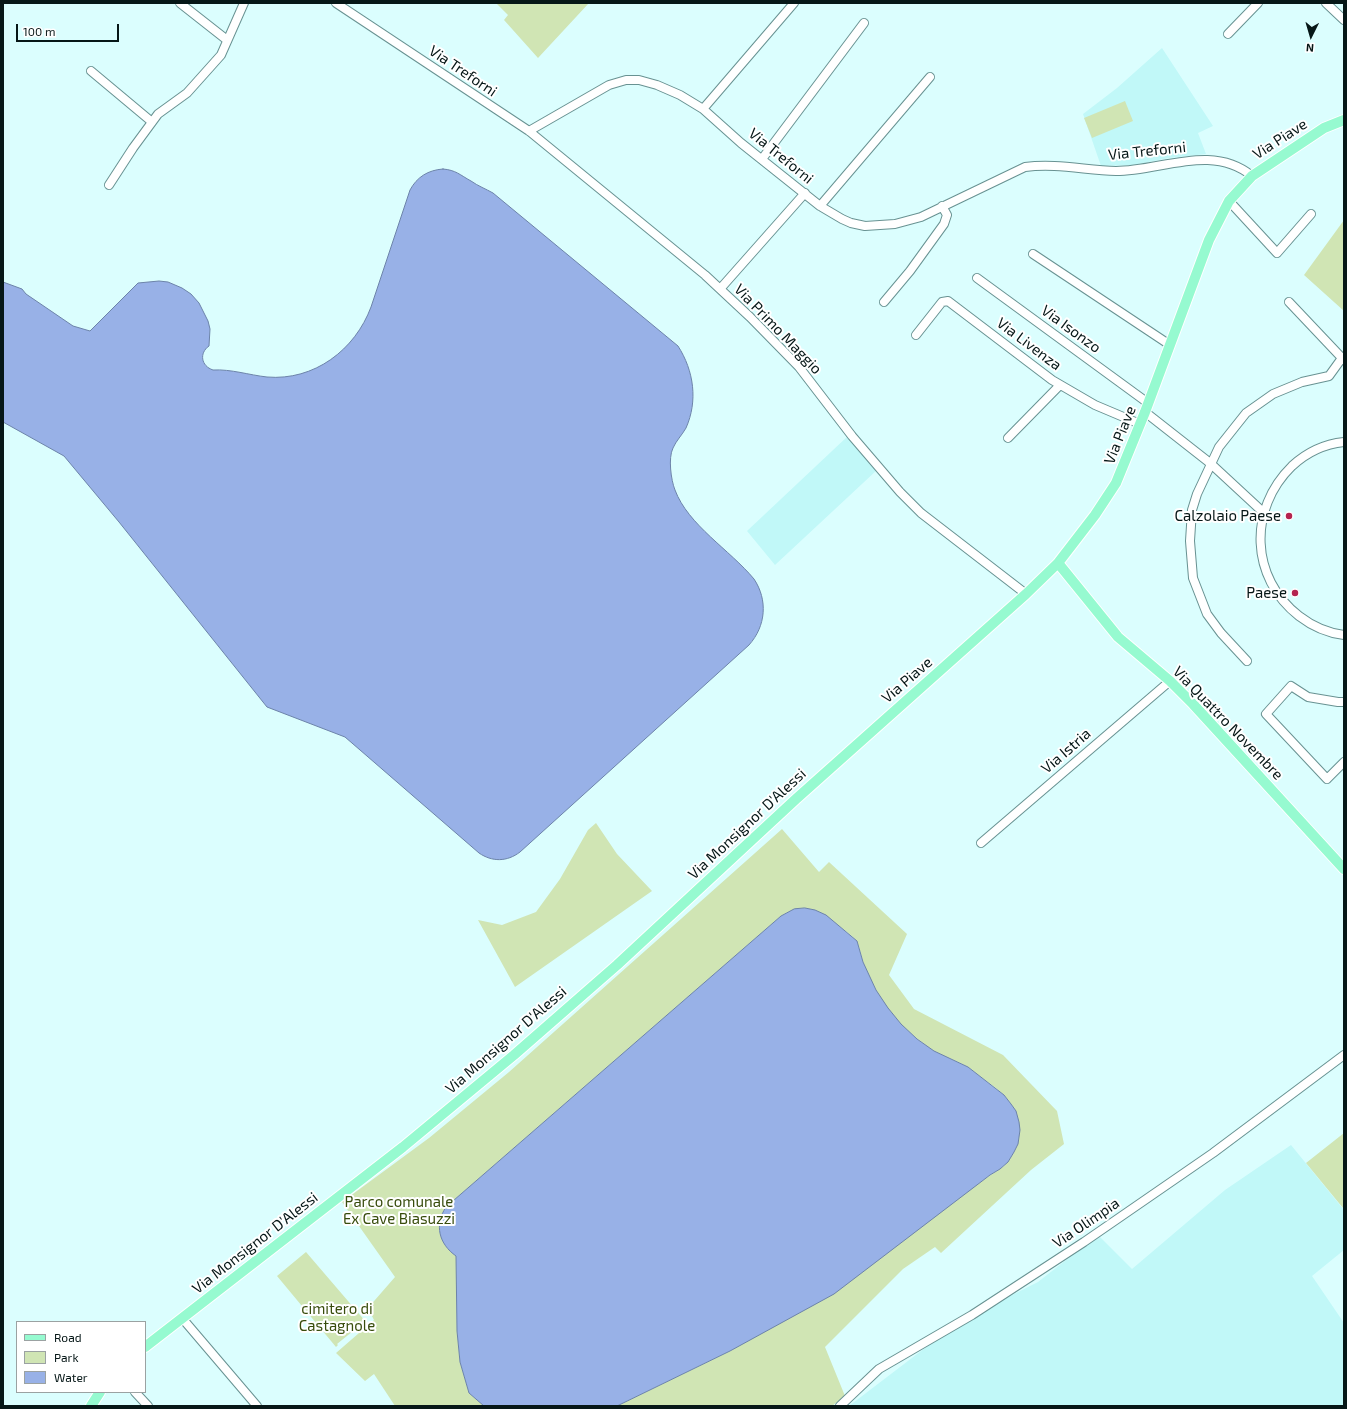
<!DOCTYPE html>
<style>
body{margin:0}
#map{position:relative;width:1347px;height:1409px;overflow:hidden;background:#dbfefe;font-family:"Exo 2",sans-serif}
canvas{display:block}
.frame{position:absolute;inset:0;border:4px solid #061717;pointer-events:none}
.legend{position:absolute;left:16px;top:1321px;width:130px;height:72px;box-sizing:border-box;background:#fff;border:1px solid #9ba2a2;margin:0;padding:5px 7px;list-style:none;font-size:12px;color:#061717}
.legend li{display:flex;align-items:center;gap:8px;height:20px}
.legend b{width:20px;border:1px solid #9ba2a2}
.north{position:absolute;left:1291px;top:16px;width:40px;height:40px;-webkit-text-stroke:3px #fff;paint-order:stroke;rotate:185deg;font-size:11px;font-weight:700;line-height:16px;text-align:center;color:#061717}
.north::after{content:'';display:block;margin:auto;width:14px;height:18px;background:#061717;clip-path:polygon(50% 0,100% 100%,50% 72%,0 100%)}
.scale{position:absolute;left:16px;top:24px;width:103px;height:18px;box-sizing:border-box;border:2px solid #061717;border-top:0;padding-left:5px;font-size:12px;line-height:14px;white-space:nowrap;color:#061717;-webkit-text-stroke:3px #fff;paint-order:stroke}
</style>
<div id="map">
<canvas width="1347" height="1409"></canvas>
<div class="frame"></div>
<ul class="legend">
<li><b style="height:5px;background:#96fad0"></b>Road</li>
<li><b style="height:11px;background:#d0e5b4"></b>Park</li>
<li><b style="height:11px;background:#98b1e7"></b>Water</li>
</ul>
<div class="north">N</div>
<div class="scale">100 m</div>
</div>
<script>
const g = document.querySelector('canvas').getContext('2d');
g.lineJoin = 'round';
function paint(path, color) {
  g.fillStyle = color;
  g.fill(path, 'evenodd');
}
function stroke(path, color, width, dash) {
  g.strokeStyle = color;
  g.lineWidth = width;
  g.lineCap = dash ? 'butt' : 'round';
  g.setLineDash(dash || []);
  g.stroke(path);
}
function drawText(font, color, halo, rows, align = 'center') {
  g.font = font + ' "Exo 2",sans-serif';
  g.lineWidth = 4;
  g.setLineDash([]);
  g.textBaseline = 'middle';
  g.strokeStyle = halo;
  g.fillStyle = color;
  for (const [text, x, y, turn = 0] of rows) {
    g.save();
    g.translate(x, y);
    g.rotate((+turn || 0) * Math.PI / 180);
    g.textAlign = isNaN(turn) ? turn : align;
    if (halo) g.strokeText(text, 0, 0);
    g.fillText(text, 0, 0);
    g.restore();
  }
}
paint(new Path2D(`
 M1162 48 1213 126 1198 133 1206 154 1169 158 1133 165 1101 166 1083 114 1117 88Z
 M849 435 877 470 775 565 747 531Z
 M1291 1145 1344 1210V1250L1312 1276 1344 1323V1406H849L925 1348 964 1321 994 1304 1038 1282 1098 1235 1132 1269 1225 1190Z`), '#c1f8f8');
paint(new Path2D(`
 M496 3H589L538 58 504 20 508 15Z
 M1125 101 1133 121 1092 138 1084 118Z
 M1344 220V311L1304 275Z
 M596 823 617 854 652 891 515 987 478 920 502 925 536 912 560 879 588 830Z
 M782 829 819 872 829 862 907 934 889 975 914 1009 1003 1055 1057 1111 1064 1144 1031 1170 941 1253 935 1247 903 1269 825 1347 845 1396 832 1406H617L730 1351 1004 1166C1022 1148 1025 1120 1008 1100 1002 1092 993 1086 985 1080 979 1076 974 1071 968 1067 958 1061 946 1058 935 1052 923 1044 912 1035 902 1025 885 1008 872 986 864 964 861 957 860 946 856 941 852 935 845 931 840 927 821 911 805 900 781 916L446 1207C434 1225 439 1244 456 1256L457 1331 460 1362 469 1393 484 1406H395L374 1374 365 1381 336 1353 374 1320 368 1308 395 1277 342 1202 429 1138 509 1072Z
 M1344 1133V1207L1343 1208 1306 1163Z
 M306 1252 366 1322 364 1324 363 1323 337 1344 338 1345 336 1347 277 1276Z`), '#d0e5b4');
const water = new Path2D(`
 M443 169C456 170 460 175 471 181 478 186 486 189 493 193L678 346C694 371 698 401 686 428 682 435 676 441 673 448 668 458 671 480 675 490 688 525 730 550 754 579 768 600 766 626 749 645L520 852C507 862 492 862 479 853L345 737 267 707 119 522 64 456 3 422V282L22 289 26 294 73 326 90 331 138 283 159 281 168 282 182 288 191 294 199 303 208 321 210 329 209 346C199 353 201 366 213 370 231 369 249 375 267 377 314 381 355 350 371 307L410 190C417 177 428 170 443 169Z
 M805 908 815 910 826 915 857 941 863 962 876 990 888 1008 901 1024 917 1039 934 1051 968 1067 1004 1095 1011 1104 1016 1111 1019 1122 1020 1130 1018 1144 1014 1152 1008 1162 1000 1169 990 1175 834 1294 730 1351 617 1406H484L469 1393 460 1362 457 1331 456 1256C439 1244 434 1225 446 1207L781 916 794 909Z`);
paint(water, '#98b1e7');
stroke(water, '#6c83a9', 1);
const minor = new Path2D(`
 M180 3 227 40
 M336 3 529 131 705 275 750 317 799 367 852 436 900 492 921 513 1026 594
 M1326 3 1344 20
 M1228 34 1258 3
 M91 71 152 122
 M703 109 794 3
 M529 131 609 85 626 80H639L657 85 680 95 703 109 741 143 820 206 842 219 851 223 865 226 895 224 921 217 1025 167C1056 163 1085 170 1116 171 1161 171 1212 143 1252 176
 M762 159 864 23
 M109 185 133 148 158 114 187 93 221 55 244 3
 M1229 201 1277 253 1311 214
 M820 206 930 77
 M1033 254 1170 345
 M977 278 1148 403
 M720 289 805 193
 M884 302 910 271 944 224 947 215 942 206
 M1289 302 1342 358
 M916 335 942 302 948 301 1052 380 1095 405 1140 424
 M1145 412 1210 463 1264 513
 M1008 438 1060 385
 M1344 442C1325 444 1306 453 1292 466 1248 509 1250 578 1299 616 1312 626 1328 633 1344 635
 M1247 661 1221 633 1207 614 1193 578 1190 541 1192 510 1197 494 1219 447 1246 413 1273 394 1302 382 1329 376 1342 358 1344 360
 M1344 702H1338L1308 697 1291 686 1266 714 1327 779 1344 762
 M981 843 1170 681
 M182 1318 257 1406
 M135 1392 148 1406
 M840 1406 879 1369 972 1315 1084 1242 1213 1153 1344 1055`);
const major = new Path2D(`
 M1058 563 1118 637 1170 681 1193 704 1344 869
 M145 1347 403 1147 514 1055 617 965 796 799 1026 594 1058 563 1095 515 1116 483 1145 412 1209 240 1229 201 1252 176 1324 128 1344 120
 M91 1406 100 1392`);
stroke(minor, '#689292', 10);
stroke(major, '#fff', 12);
stroke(minor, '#fff', 8);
stroke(major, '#96fad0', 10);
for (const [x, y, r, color] of [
 [1289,516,4,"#b4234f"],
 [1295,593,4,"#b4234f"]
]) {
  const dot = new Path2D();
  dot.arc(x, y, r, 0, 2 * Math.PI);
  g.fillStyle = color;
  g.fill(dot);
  stroke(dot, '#fff', 1.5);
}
drawText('15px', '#061717', '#fff', [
 ["Via Treforni",463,71,34],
 ["Via Piave",1280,139,-33],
 ["Via Treforni",1147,151,-6],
 ["Via Treforni",781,156,39],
 ["Via Primo Maggio",778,329,46],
 ["Via Isonzo",1071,329,36],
 ["Via Livenza",1029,344,37],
 ["Via Piave",1120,435,-68],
 ["Via Piave",907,680,-41],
 ["Via Quattro Novembre",1228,723,46],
 ["Via Istria",1066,751,-41],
 ["Via Monsignor D'Alessi",747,824,-43],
 ["Via Monsignor D'Alessi",506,1040,-41],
 ["Via Olimpia",1086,1223,-34],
 ["Via Monsignor D'Alessi",255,1243,-38]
]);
drawText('15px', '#061717', '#fff', [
 ["Calzolaio Paese",1281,516],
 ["Paese",1287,593]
], 'right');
drawText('15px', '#384c0c', '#fff', [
 ["Parco comunale",399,1202],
 ["Ex Cave Biasuzzi",399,1219],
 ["cimitero di",337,1309],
 ["Castagnole",337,1326]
]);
</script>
